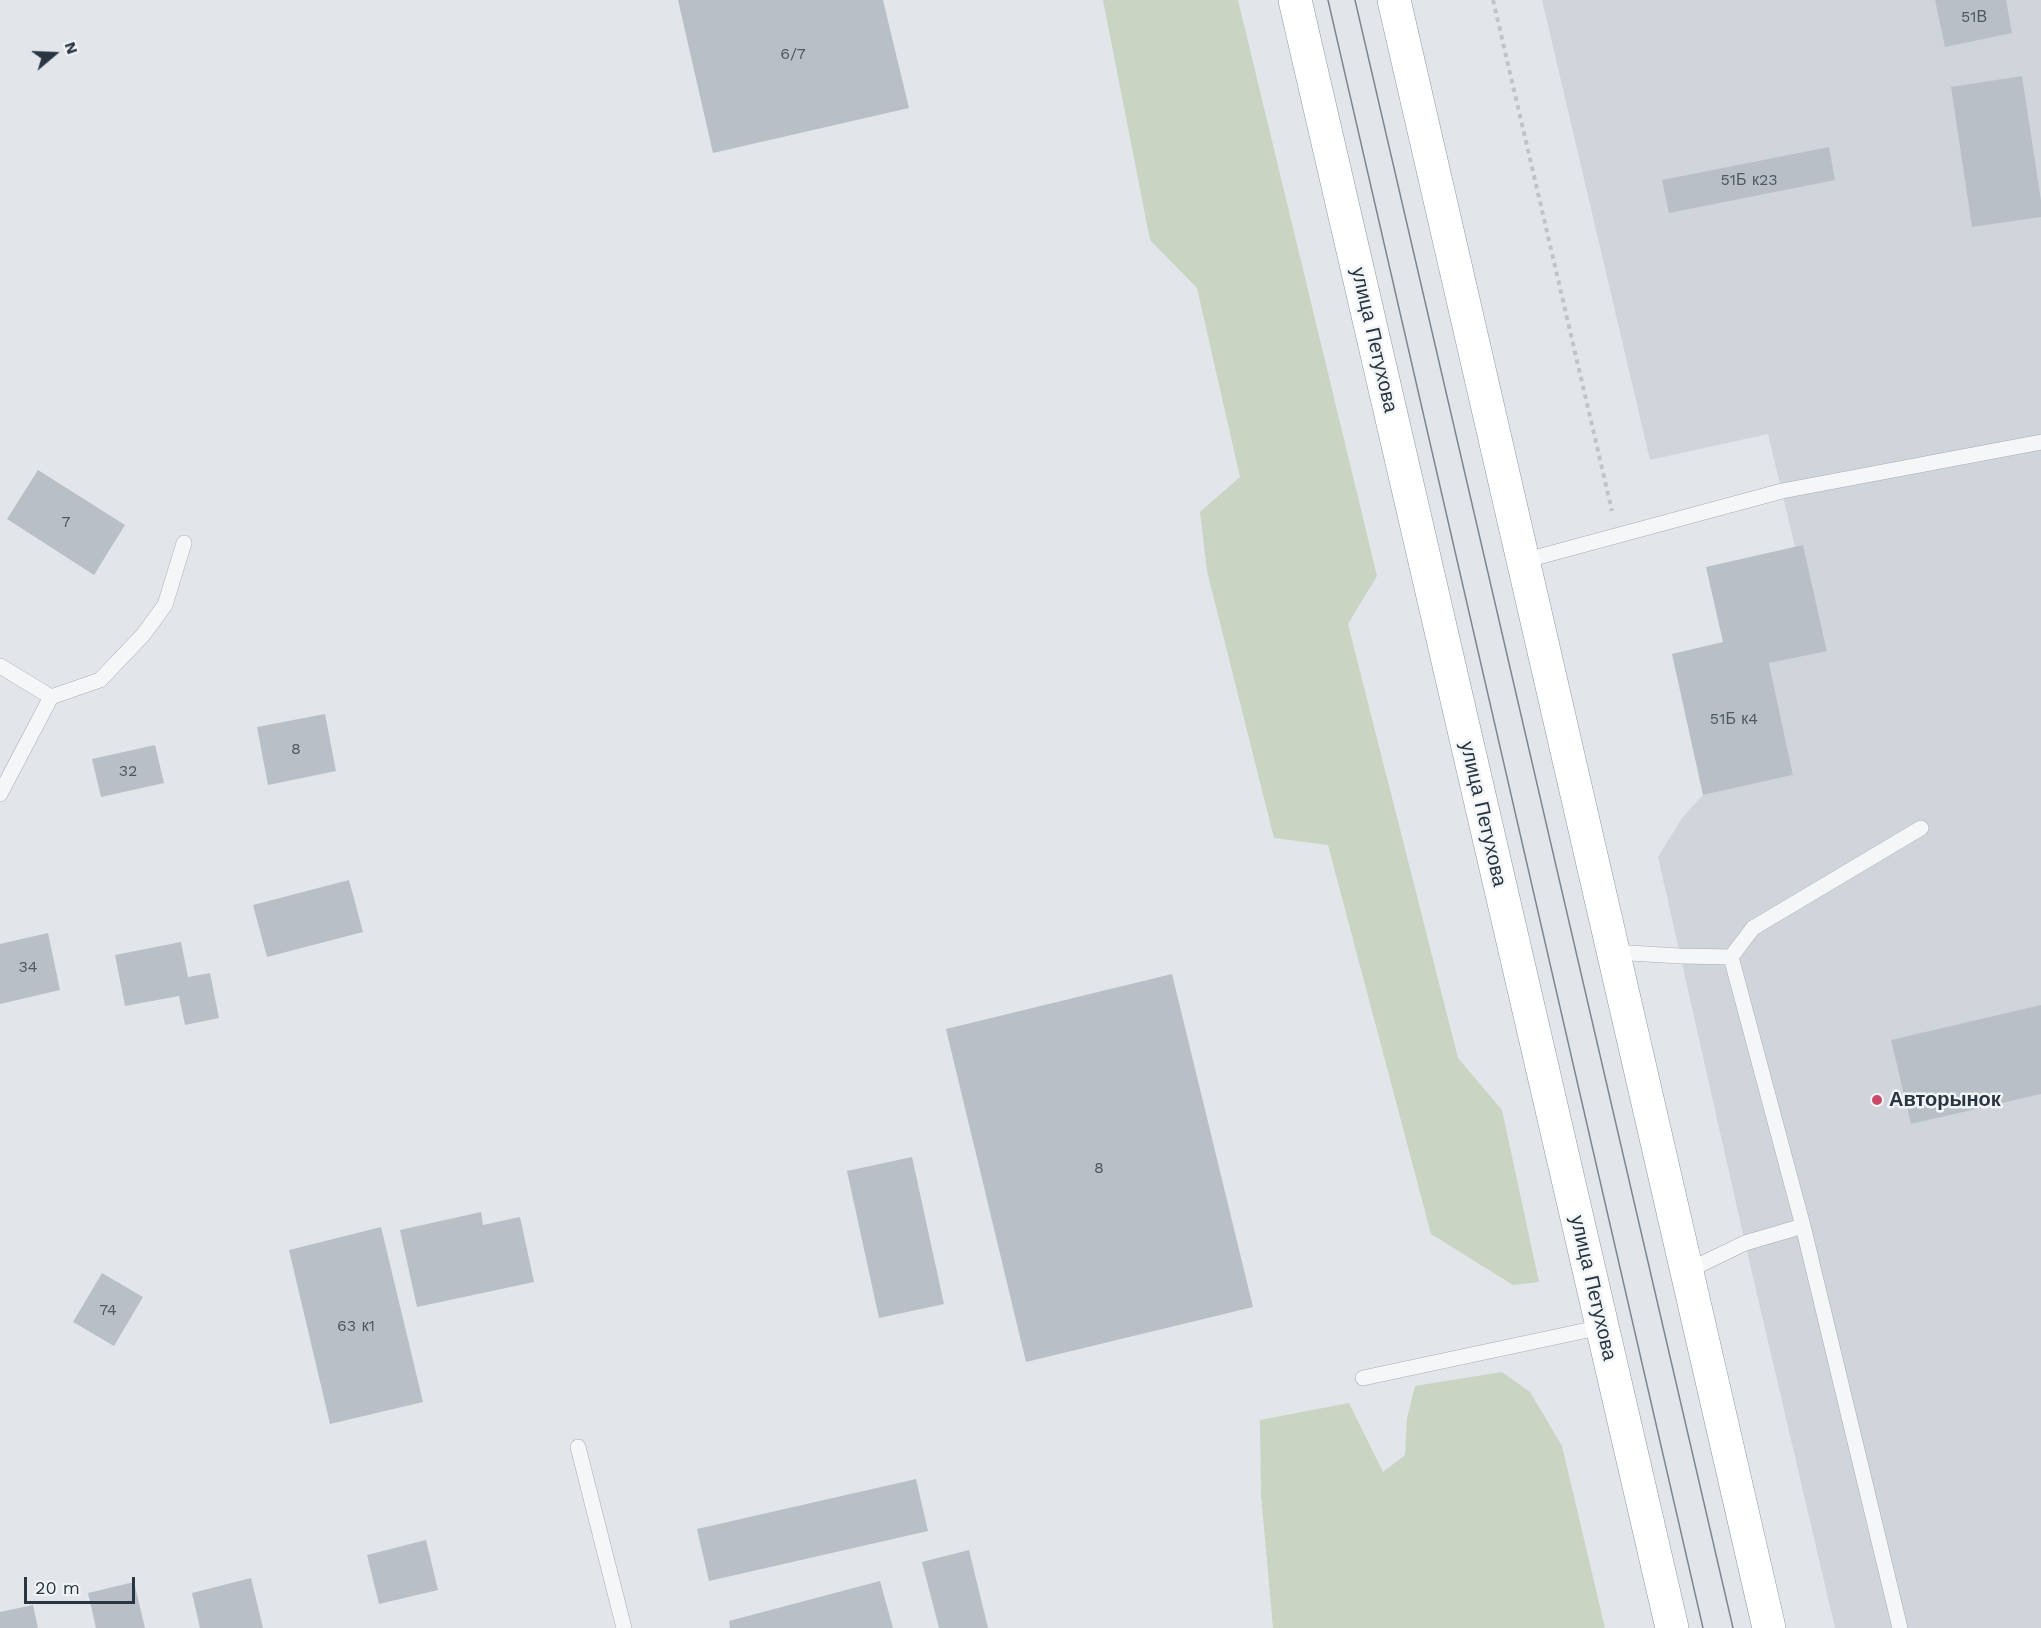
<!DOCTYPE html>
<meta charset="utf-8">
<style>
body{margin:0}
#map{position:relative;width:2041px;height:1628px;overflow:hidden;background:#e2e6ea;font-family:"Work Sans",sans-serif}
canvas{display:block}
.north{position:absolute;left:24px;top:24px;width:60px;height:60px;-webkit-text-stroke:4px #f2f5f7;paint-order:stroke;rotate:71deg;font-size:16px;font-weight:700;line-height:24px;text-align:center;color:#2a3542}
.north::after{content:'';display:block;margin:auto;width:21px;height:27px;background:#2a3542;clip-path:polygon(50% 0,100% 100%,50% 72%,0 100%)}
.scale{position:absolute;left:24px;top:1577px;width:111px;height:27px;box-sizing:border-box;border:3px solid #2a3542;border-top:0;padding-left:8px;font-size:18px;line-height:21px;white-space:nowrap;color:#2a3542;-webkit-text-stroke:4px #f2f5f7;paint-order:stroke}
</style>
<div id="map">
<canvas width="2041" height="1628"></canvas>
<div class="north">N</div>
<div class="scale">20 m</div>
</div>
<script>
const g = document.querySelector('canvas').getContext('2d');
g.lineJoin = 'round';
function paint(path, color) {
  g.fillStyle = color;
  g.fill(path, 'evenodd');
}
function stroke(path, color, width, dash) {
  g.strokeStyle = color;
  g.lineWidth = width;
  g.lineCap = dash ? 'butt' : 'round';
  g.setLineDash(dash || []);
  g.stroke(path);
}
function drawText(font, color, halo, rows, align = 'center') {
  g.font = font + ' "Work Sans",sans-serif';
  g.lineWidth = 5;
  g.setLineDash([]);
  g.textBaseline = 'middle';
  g.strokeStyle = halo;
  g.fillStyle = color;
  for (const [text, x, y, turn = 0] of rows) {
    g.save();
    g.translate(x, y);
    g.rotate((+turn || 0) * Math.PI / 180);
    g.textAlign = isNaN(turn) ? turn : align;
    if (halo) g.strokeText(text, 0, 0);
    g.fillText(text, 0, 0);
    g.restore();
  }
}
paint(new Path2D(`
 M1542 0H2041V1628H1835L1745 1243 1658 857 1682 818 1703 795 1793 775 1769 663 1827 650 1803 546 1795 547 1768 434 1650 460Z`), '#d0d5dc');
paint(new Path2D(`
 M1103 0H1238L1377 576 1348 624 1458 1058 1502 1110 1539 1282 1513 1285 1431 1234 1328 845 1274 838 1207 571 1200 512 1240 477 1197 288 1150 240Z
 M1502 1372 1530 1392 1562 1446 1605 1628H1273L1261 1495 1260 1420 1349 1403 1383 1472 1405 1455 1407 1418 1415 1386Z`), '#c9d4c3');
paint(new Path2D(`
 M678 0H883L909 108 713 153Z
 M1935 0H2006L2012 33 1945 47Z
 M2022 76 2041 201V217L1972 227 1951 87Z
 M1829 147 1835 180 1669 213 1662 180Z
 M38 470 125 525 94 575 7 519Z
 M1803 545 1827 651 1769 663 1793 775 1703 795 1672 654 1723 642 1706 567Z
 M325 714 336 771 268 785 257 727Z
 M155 745 164 783 101 797 92 759Z
 M349 880 363 932 267 957 253 905Z
 M48 933 60 990 0 1004V944Z
 M181 942 188 977 210 973 219 1018 185 1025 179 996 125 1006 115 955Z
 M1172 974 1253 1307 1026 1362 946 1029Z
 M2041 1005V1094L1911 1124 1891 1040Z
 M912 1157 944 1304 879 1318 847 1171Z
 M481 1212 483 1225 520 1217 534 1282 417 1307 400 1230Z
 M381 1227 423 1402 330 1424 289 1250Z
 M102 1273 143 1297 114 1346 73 1322Z
 M916 1479 928 1531 709 1581 697 1529Z
 M426 1540 438 1590 379 1604 367 1555Z
 M969 1550 988 1628H939L922 1562Z
 M251 1578 263 1628H200L192 1593Z
 M880 1581 893 1628H730L729 1621Z
 M134 1582 145 1628H96L88 1593Z
 M33 1605 38 1628H0V1612Z`), '#b9bfc7');
const service = new Path2D(`
 M1523 561 1782 491 2041 442
 M0 666 51 697
 M0 794 51 697 100 680 143 635 165 605 184 543
 M1613 952 1680 956 1731 957
 M1803 1226 1900 1628
 M1687 1271 1745 1243 1803 1226 1731 957 1753 928 1921 828
 M1363 1378 1602 1327
 M578 1447 624 1628`);
const trunk = new Path2D(`
 M1295 0 1672 1628
 M1394 0 1769 1628`);
stroke(service, '#a7adb4', 16);
stroke(trunk, '#8a94a1', 34);
stroke(new Path2D(`
 M1493 0 1612 511`), '#c0c4c9', 4, [4.5, 4.5]);
stroke(service, '#f5f6f8', 15);
stroke(trunk, '#fff', 33);
stroke(new Path2D(`
 M1328 0 1703 1628
 M1355 0 1733 1628`), '#7c8694', 1.5);
for (const [x, y, r, color] of [
 [1877,1100,6,"#cc4a67"]
]) {
  const dot = new Path2D();
  dot.arc(x, y, r, 0, 2 * Math.PI);
  g.fillStyle = color;
  g.fill(dot);
  stroke(dot, '#f2f5f7', 2);
}
drawText('16px', '#4e5863', null, [
 ["51В",1974,17],
 ["6/7",793,54],
 ["51Б к23",1749,180],
 ["7",66,522],
 ["51Б к4",1734,719],
 ["8",296,749],
 ["32",128,771],
 ["34",28,967],
 ["8",1099,1168],
 ["74",108,1310],
 ["63 к1",356,1326]
]);
drawText('20px', '#2a3542', '#f2f5f7', [
 ["улица Петухова",1374,340,77],
 ["улица Петухова",1483,814,77],
 ["улица Петухова",1593,1288,77]
]);
drawText('bold 20px', '#2a3542', '#f2f5f7', [
 ["Авторынок",1889,1100]
], 'left');
</script>
